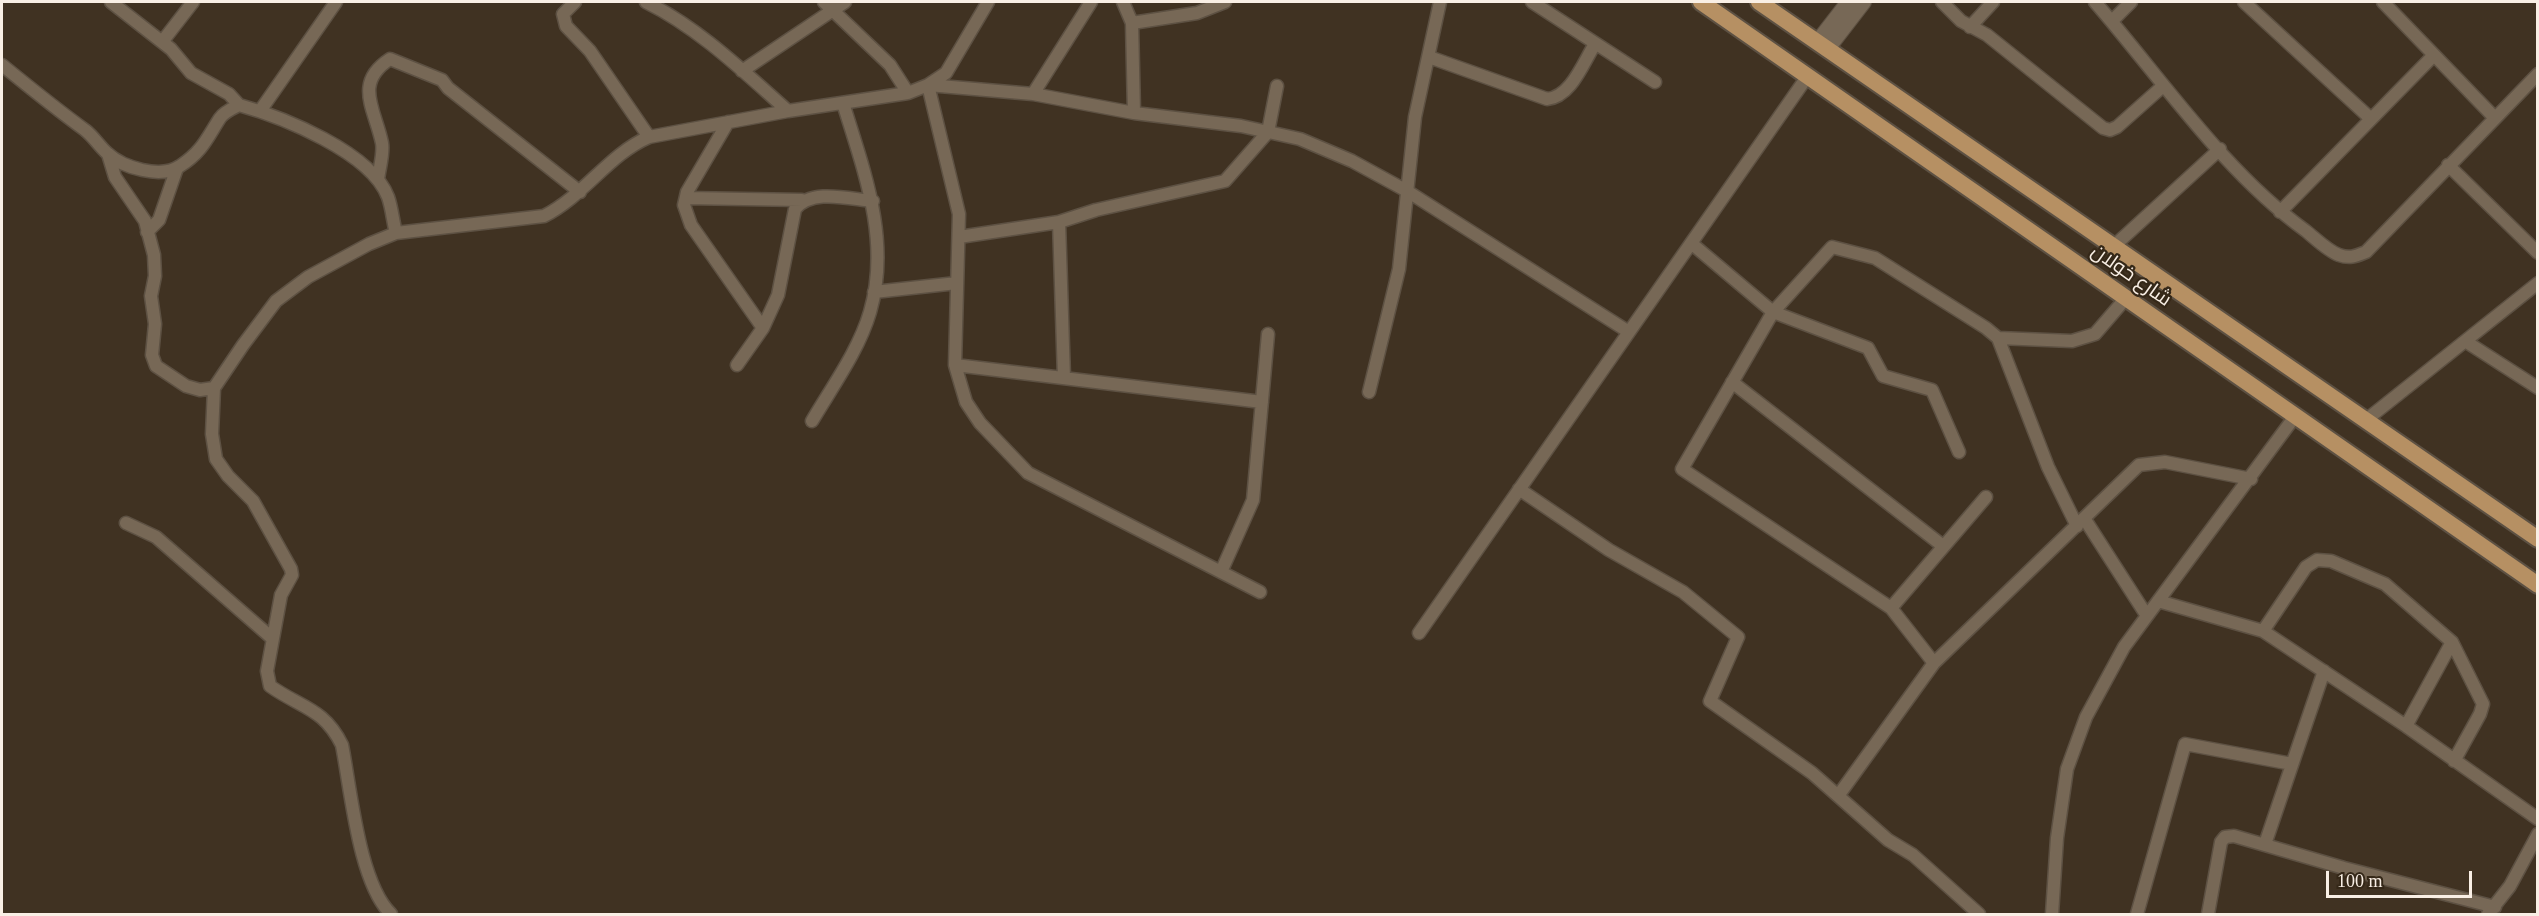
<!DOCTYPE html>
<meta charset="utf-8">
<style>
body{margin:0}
#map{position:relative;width:2539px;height:916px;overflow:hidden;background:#403222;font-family:"Times New Roman",serif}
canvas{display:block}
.frame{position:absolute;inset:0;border:3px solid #f9efe5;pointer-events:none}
.scale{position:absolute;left:2326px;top:871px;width:146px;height:27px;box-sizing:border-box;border:3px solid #f9efe5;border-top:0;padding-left:8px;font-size:18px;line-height:21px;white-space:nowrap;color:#f9efe5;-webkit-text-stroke:4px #352818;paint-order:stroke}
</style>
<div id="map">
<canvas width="2539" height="916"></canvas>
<div class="frame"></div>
<div class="scale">100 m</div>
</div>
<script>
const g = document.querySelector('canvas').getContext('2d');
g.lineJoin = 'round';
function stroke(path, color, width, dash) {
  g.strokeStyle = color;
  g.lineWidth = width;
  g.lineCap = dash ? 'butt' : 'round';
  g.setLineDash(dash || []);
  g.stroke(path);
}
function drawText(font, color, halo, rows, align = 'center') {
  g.font = font + ' "Times New Roman",Cairo,serif';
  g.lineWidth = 4.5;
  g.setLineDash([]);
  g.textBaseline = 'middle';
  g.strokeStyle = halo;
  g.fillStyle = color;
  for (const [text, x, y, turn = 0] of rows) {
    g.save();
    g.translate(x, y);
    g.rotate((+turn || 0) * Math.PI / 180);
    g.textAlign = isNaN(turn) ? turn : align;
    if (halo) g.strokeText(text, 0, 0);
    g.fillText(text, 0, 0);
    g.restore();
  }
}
const minor = new Path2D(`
 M575 2 563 14 566 26 590 51 649 137
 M646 2C699 28 744 72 788 111
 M824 2 890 65 908 93
 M1123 2 1132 23 1134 113
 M1532 2 1655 82
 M1942 2 1961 21 1987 35 2103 128 2110 130 2117 127 2163 86
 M2095 2C2161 78 2224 172 2306 231 2316 239 2328 251 2339 255 2350 259 2356 256 2366 252L2538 74
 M2244 2 2370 118
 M2383 2 2494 117
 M2112 21 2131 2
 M1132 23 1197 13 1225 2
 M1970 27 1993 2
 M162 42 193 2
 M1429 57 1547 99C1571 97 1583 63 1595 44
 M2 65C29 87 56 109 85 130 94 137 99 146 107 153 123 168 161 179 180 166 202 152 207 138 220 118 224 112 233 108 239 105L229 94 191 73 171 49 111 2
 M742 71 845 2
 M928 85 1033 94 1134 113 1241 126 1300 139 1352 161 1407 191 1629 332
 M928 85 959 214 955 365 966 402 980 423 1028 473 1260 592
 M1033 94 1091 2
 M239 105C282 117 371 152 388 197 392 208 393 222 396 233
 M260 111 336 2
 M728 122 687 192 684 205 691 225 763 328
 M108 154 115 177 145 221 154 255 155 276 151 296 155 324 152 355 156 366 186 386 200 390 214 388
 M2448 165 2538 253
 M378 180C379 169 384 154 382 143 375 109 353 83 390 59L442 80 448 88 580 192
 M686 198 802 200
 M2280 212 2434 55
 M1059 222 1064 378
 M147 232 159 220 177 168
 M959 237 1059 222 1096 210 1225 181 1268 132 1277 86
 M1691 243 1773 312 1832 247 1875 258 1986 328 1998 338 2048 467 2077 526
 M2114 246 2220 149
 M874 292 957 283
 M1998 338 2072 341 2095 334 2126 298
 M2465 341 2538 388
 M737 365 763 328 778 295 795 209C812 188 849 199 873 201
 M955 365 1262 402
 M1732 382 1943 546
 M1369 392 1399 269 1415 117 1440 2
 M2366 420 2538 283
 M812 421C832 387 859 350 870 312 891 241 864 171 843 103
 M1959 452 1932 390 1883 376 1868 348 1773 312 1682 469 1891 608 1986 497
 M1519 489 1609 550 1683 592 1738 637 1710 701 1812 773 1888 840 1913 855 1979 914
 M2084 518 2147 616
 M126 523 156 537 273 639
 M1221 572 1253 500 1268 334
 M2158 601 2263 631 2406 726 2538 819
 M2263 631 2306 567 2317 560 2331 561 2385 584 2452 642 2483 704 2480 714 2454 761
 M1419 633 1807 77
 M1934 663 2139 465 2165 462 2251 479
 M2406 726 2452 642
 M1838 796 1934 663 1891 608
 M2265 844 2324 671
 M391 914C359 883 351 791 342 745 324 708 301 708 270 686L267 671 281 595 292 575 291 569 253 501 228 476 216 459 212 434 214 388 243 345 276 301 308 277 369 244 396 233 544 216C585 195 609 154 649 137L788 111 908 93 928 85 946 73 988 2
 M2052 914 2057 838 2067 769 2086 717 2124 647 2296 415
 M2137 914 2185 744 2292 764
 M2208 914 2221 842 2225 837 2234 836 2344 868 2495 907
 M2488 914 2510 886 2538 834`);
const tertiary = new Path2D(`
 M1817 42 1848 2
 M1827 50 1864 2`);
const primary = new Path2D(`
 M1701 2 2538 585
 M1759 2 2538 539`);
stroke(minor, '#5d5143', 15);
stroke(tertiary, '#5d5143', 16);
stroke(primary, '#5d5143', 20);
stroke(minor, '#776856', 12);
stroke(tertiary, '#776856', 14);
stroke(primary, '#b69063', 16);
drawText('20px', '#f9efe5', '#352818', [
 ["شارع خولان",2131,276,35]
]);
</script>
